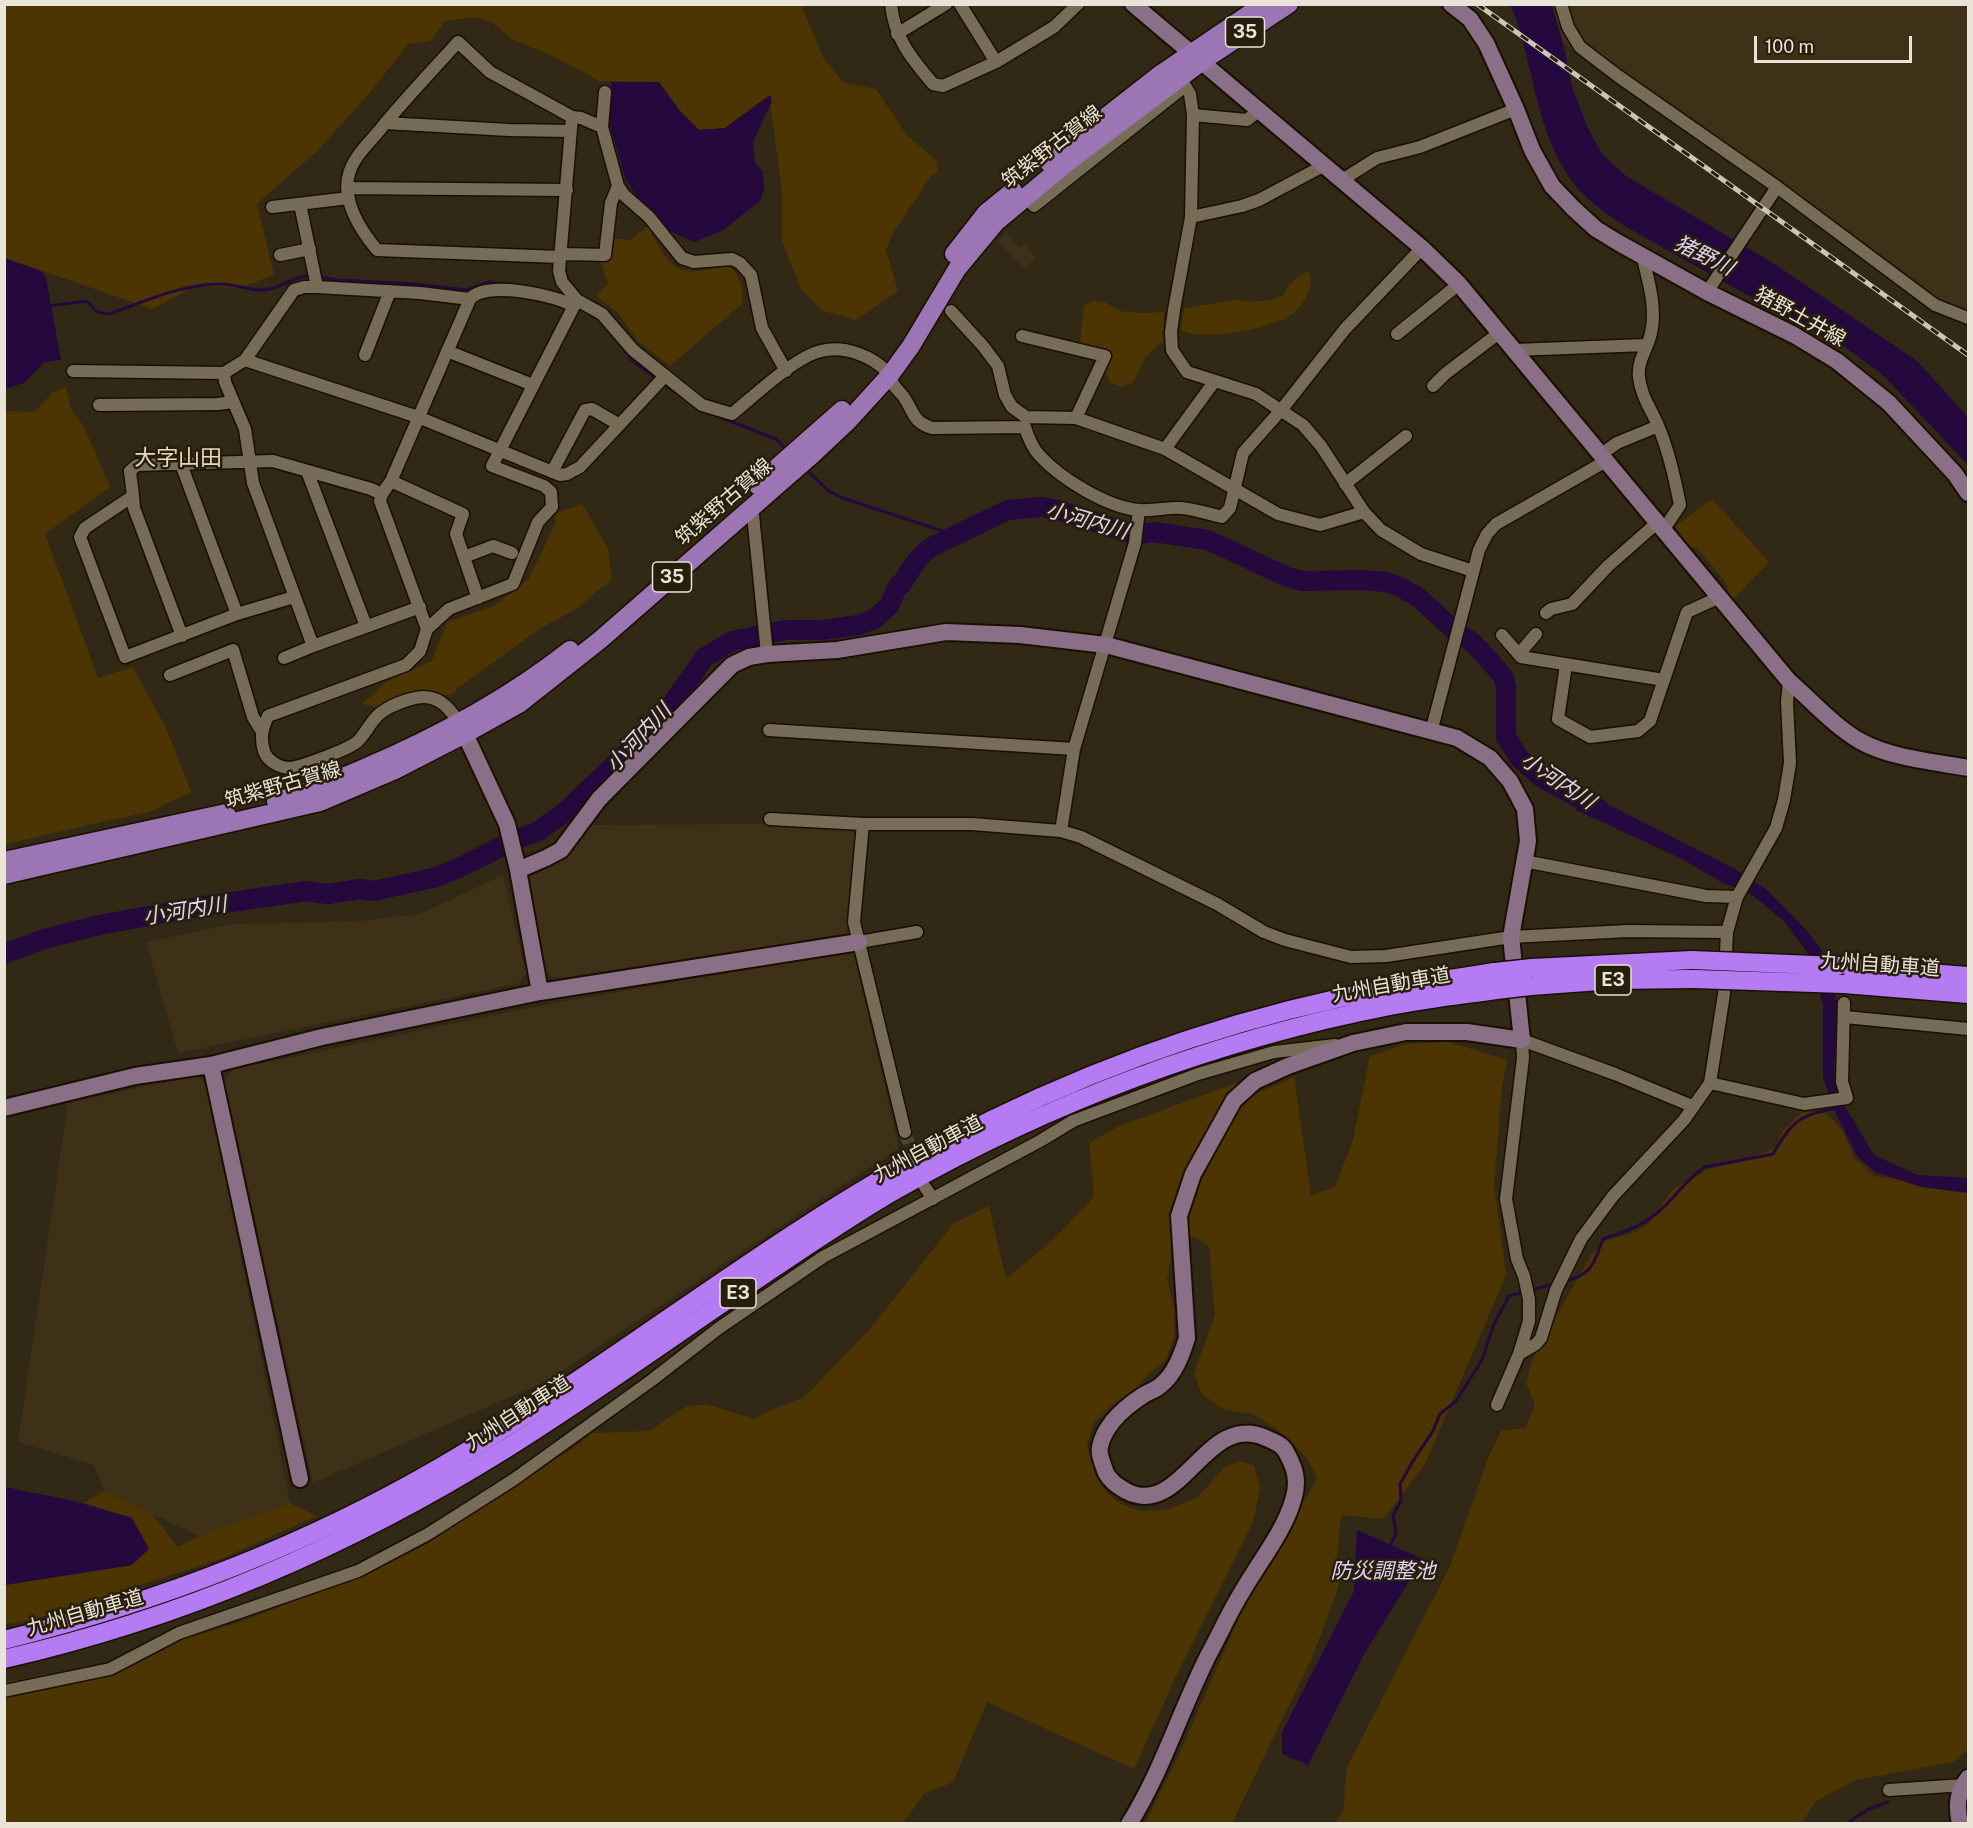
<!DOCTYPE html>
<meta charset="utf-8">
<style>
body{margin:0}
#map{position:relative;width:1973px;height:1828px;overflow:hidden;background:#322816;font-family:"Public Sans",sans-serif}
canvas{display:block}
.frame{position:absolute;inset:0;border:6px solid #eae3d8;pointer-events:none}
.scale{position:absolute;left:1754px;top:36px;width:158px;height:27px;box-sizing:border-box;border:3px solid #eae3d8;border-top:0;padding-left:8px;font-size:18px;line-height:21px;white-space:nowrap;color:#eae3d8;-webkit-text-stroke:4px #281e0c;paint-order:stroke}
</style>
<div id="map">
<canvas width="1973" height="1828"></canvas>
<div class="frame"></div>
<div class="scale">100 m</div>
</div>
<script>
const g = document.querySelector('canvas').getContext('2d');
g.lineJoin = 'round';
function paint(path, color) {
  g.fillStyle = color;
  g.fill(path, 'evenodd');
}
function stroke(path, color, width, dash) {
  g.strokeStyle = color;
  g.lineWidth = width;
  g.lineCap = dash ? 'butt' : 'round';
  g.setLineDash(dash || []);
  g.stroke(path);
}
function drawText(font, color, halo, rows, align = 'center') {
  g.font = font + ' "Public Sans","Noto Sans JP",sans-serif';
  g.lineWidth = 5;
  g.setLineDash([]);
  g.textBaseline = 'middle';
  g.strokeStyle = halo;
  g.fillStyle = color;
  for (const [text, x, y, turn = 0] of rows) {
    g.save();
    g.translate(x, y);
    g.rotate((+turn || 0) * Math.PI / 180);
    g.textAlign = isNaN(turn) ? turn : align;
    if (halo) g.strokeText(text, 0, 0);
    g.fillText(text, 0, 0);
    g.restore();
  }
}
paint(new Path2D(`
 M1552 5H1968V324L1940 315 1563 43Z
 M1007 232 1020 248 1024 244 1035 258 1025 269 998 241Z
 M762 824 858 830 847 934 560 978 551 976 543 967 527 882 528 875 558 860 576 845 590 825Z
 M503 875 526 974 520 983 178 1053 146 942 232 924 360 921 420 914Z
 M853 951 899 1148 547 1381 313 1483 224 1080 234 1069 554 1003Z
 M198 1075 207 1087 290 1503 199 1536 104 1491 94 1465 18 1442 68 1103Z`), '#3e3118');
paint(new Path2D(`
 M4 5H801L824 59 844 83 876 89 906 134 937 161 938 172 931 176 893 233 886 250 898 291 856 320 823 311 802 291 782 241V190L769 96 725 128 699 130 680 111 658 82 600 81 548 54 512 39 493 23 477 17 445 21 431 41 408 44 369 94 318 150 257 204 274 275 239 288 196 286 153 309 5 258Z
 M648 226C656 242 668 269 688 271 701 272 717 267 730 266 739 276 746 290 742 304L670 366 639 342 617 312 596 296 608 284 601 262 607 237 630 240Z
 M1309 271C1316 290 1299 313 1282 320 1258 329 1204 342 1181 330L1184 308 1236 300 1248 302 1271 300 1283 295 1290 284 1300 275Z
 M1093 301 1107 303 1120 311 1144 313 1164 312 1163 341 1146 357 1133 382 1122 387 1111 383 1105 374 1110 352 1080 343 1084 305Z
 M66 387 71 409 84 427 110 487 45 534 98 678 133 667 167 730 191 792 152 811 5 844V411L35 412 53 392Z
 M1712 499 1769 562 1732 600 1725 581 1697 548H1690L1675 526Z
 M582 504 608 548 612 579 576 609 541 628 459 687 451 695 424 694 376 707 362 704 386 682 432 661 447 622 494 606 529 578 556 522V513Z
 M1449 1042 1507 1060 1502 1087 1494 1184 1506 1275 1426 1462 1384 1519 1341 1515 1336 1565 1340 1579 1337 1591 1312 1658 1232 1823H1145L1177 1759 1240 1615 1317 1478 1308 1460 1286 1436 1255 1415 1223 1409 1202 1394 1194 1374 1215 1315 1209 1247 1194 1236 1172 1249 1167 1279 1174 1308V1338L1165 1361 1150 1372 1135 1390 1115 1403 1094 1423 1087 1446 1097 1478 1107 1493 1121 1504 1140 1511 1164 1510 1197 1498 1225 1467 1241 1461 1254 1466 1260 1488 1253 1522 1175 1678 1134 1769 987 1702 953 1782 924 1794 903 1823 5 1824V1682L109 1662 240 1622 359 1576 423 1546 573 1448 592 1433 649 1431 685 1407 706 1404 754 1419 773 1409 803 1398 871 1328 953 1224 989 1206 1006 1279 1054 1239 1094 1197 1089 1143 1119 1126 1236 1083 1251 1096 1294 1077 1311 1195 1335 1187 1353 1140 1370 1056 1406 1044Z
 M1803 1112 1826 1113 1843 1131 1854 1158 1874 1176 1968 1189V1750L1953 1762 1856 1780 1815 1802 1802 1823 1334 1824 1343 1811 1347 1767 1450 1566 1489 1456 1501 1431 1526 1428 1535 1405 1526 1383 1533 1358 1591 1255 1606 1241 1635 1232 1649 1224 1673 1189 1709 1169 1743 1161 1775 1148 1783 1130Z
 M104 1491 151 1513 178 1547 199 1536 290 1503 317 1516 221 1559 31 1620 5 1624V1585L132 1565V1518L84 1503Z`), '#4c3503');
paint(new Path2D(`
 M1510 5H1552L1563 43 1572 87 1587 126 1602 154 1626 176 1773 263 1917 361 1968 417V465L1883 375 1845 347 1774 310 1628 228C1609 216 1589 202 1575 185 1550 152 1540 114 1531 75 1525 52 1521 25 1510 5Z
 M611 82H659L680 111 699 130 725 128 770 95 772 101 753 142 755 163 763 172 764 190 760 201 722 231 694 242 670 231 637 198 625 178 609 122 612 99Z
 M4 258 41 271 46 278 61 360 45 362 24 383 5 389Z
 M1576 788 1735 869 1766 889 1808 932 1822 951 1837 1001 1834 1077 1846 1108 1874 1155 1918 1175 1968 1178V1193L1921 1187 1875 1172 1857 1156 1836 1114 1823 1077V1004L1807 952 1784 921 1752 895 1721 882 1682 859 1576 810Z
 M5 1487 74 1501 132 1518 149 1549 132 1565 5 1585Z
 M1357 1530 1423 1559 1366 1651 1308 1765 1282 1754V1732L1354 1591Z`), '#25083d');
stroke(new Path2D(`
 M318 277 338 280 415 284 467 290 489 282 504 285
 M555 293 563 294 568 298
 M48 306 87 301 97 312 108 314C145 302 178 285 218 284 234 283 248 291 264 290 281 289 293 275 312 276
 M618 341 632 360 658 380
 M664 384 700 409
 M717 416 776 439 786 449
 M805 469 829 491 843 498 955 535
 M1563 1282C1593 1274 1593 1265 1603 1239 1626 1232 1647 1224 1665 1206 1678 1193 1689 1177 1705 1167L1773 1154C1792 1121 1800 1114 1838 1108
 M1531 1290 1554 1284
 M1390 1546 1396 1534 1393 1515 1401 1501 1400 1484 1413 1461 1433 1431 1440 1414 1456 1401 1482 1360 1494 1324 1509 1296 1525 1292
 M1846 1824 1867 1810 1888 1802`), '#25083d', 3);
stroke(new Path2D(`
 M4 954 44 939 99 925 204 906 307 891 327 894 360 889 374 891 437 877 465 865 516 839 537 832 565 812 659 722 705 657 732 641 786 630H822L858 625 873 620 889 606 898 586 901 585C910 570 918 556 933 546L1008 510 1042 507 1057 510 1136 535 1154 532 1208 540 1287 577 1303 581 1363 580 1385 582 1398 586 1418 597 1454 630 1472 642 1490 661 1504 678 1506 687V737L1520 759 1542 778 1599 809`), '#25083d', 20);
stroke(new Path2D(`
 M905 1132 917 1166`), '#4e4433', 12, [12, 6]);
const street = new Path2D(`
 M891 4C894 38 912 59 933 84L943 86 996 62 1054 27 1078 4
 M960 4 996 62
 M1561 4 1568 27 1580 47 1618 76 1777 187 1935 305 1968 318
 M897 34 946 4
 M1178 81 1185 86 1190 94 1193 115 1191 217 1174 310 1171 332 1172 350 1187 372 1256 394 1303 425 1321 446 1364 512 1381 530 1421 554 1473 571
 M1193 115 1247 120 1258 111
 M572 117 581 118 602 127 618 186 624 195 649 217 682 258 694 262 732 259 740 263 751 275 762 328 786 371
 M385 123 509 130 570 131
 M602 127 605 92
 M1342 180 1377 158 1420 147 1516 109
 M618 186 611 203 605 255 565 254 560 257 377 250C361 231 341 200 349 174 353 158 367 145 378 132 403 101 431 72 458 42L490 72 572 117 559 271 562 282 577 300 602 314 633 350 693 398 702 405 732 414C754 396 795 357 821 351 844 345 873 356 888 373 891 377 891 382 894 385 896 389 900 392 903 396 914 411 912 422 932 428L1025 427C1028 437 1032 447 1039 455 1061 479 1108 508 1140 510 1154 511 1168 507 1181 508 1195 509 1209 514 1222 517L1230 508 1243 453 1282 409 1345 329 1422 248
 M347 188 567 190
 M1026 196 1034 206 1185 86
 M300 204 317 287
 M272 207 349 198
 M1191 217 1242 206 1259 200 1323 166
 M280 255 310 249
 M1642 255C1648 279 1657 308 1651 333 1648 349 1637 360 1639 377 1641 397 1652 410 1659 428 1669 452 1675 479 1680 505L1664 529
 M1707 292 1777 187
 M951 311 983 346 998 366 1005 395 1012 407 1026 417 1076 418 1165 449 1278 514 1320 525 1364 512
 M1397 334 1459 284
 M1022 336 1105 356 1076 418
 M1514 350 1646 345
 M447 351 533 385
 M365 355 390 291
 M245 360 418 417 560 475 567 474 580 467 665 376
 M73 371 224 373 225 382 245 429 253 483 313 646 420 607
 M224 373 245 360 294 290 304 287H317L420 293 470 299
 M1433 386 1445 374 1499 333
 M99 405 218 404 233 402
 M1165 449 1214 382
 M1600 455 1617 443 1658 426
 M181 464 237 614
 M307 471 366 626
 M552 472 585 410 592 409 618 424
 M391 481 463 514 456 534 478 598
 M1345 484 1406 436
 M133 496 134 508 182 636
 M749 509 753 515 767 654
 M464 557 493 546 512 553
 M294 597 237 614 125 657 80 537 85 528 133 496 130 471 137 465 273 461 371 489 382 494
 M1546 613 1551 609 1572 604 1608 566 1658 522
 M427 629 449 609 513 584 538 522 552 507 551 492 544 486 492 466 577 300
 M1502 635 1521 657 1664 680
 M1519 654 1536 634
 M284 658 313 646
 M1566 665 1558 719 1590 737 1638 731 1650 721 1687 612 1720 597
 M170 675 233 650 253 717 261 730
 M461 727C453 712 442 697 424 697 413 697 394 704 385 710 372 717 368 731 358 741 350 749 301 767 290 768 280 768 267 761 264 751 260 737 262 729 268 716L406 665 420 651 427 629 380 501 382 494 391 481 470 299C486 280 554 295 574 306
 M769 730 1074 749
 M1431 732 1479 550 1487 534 1496 524 1606 461
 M770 819 863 824H972L1061 831 1081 837 1217 904 1264 932 1285 940 1351 957 1386 956 1511 937 1628 931 1727 932
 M863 824 854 922 905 1132
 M1061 831 1074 749 1135 543 1139 510
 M1524 861 1706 896 1737 897
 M859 942 917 932
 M1845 1017 1968 1029
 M1710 1083 1804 1104 1847 1098 1842 1082 1844 1003
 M925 1187 933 1199
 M1519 1354 1536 1344 1541 1338 1556 1290 1581 1239 1613 1196 1684 1120 1710 1083 1724 994 1727 932 1737 897 1776 828 1784 800 1790 763 1787 702 1789 681
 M1497 1405 1519 1354 1529 1321V1299L1524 1276 1517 1259 1506 1199 1523 1058 1522 1040 1615 1074 1692 1106
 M4 1691 110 1669 179 1633 358 1571 428 1534 513 1480 652 1380 719 1328 823 1257 1040 1141 1073 1121 1198 1074 1274 1052 1335 1045
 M1889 1790 1964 1785`);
const secondary = new Path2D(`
 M1133 4 1422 248 1459 284 1789 681C1812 701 1834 726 1860 741 1890 758 1935 762 1968 768
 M1451 4 1470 19 1486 43 1516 109 1532 150 1552 186 1573 208 1596 229 1619 243 1707 292 1794 335 1837 361 1889 403 1955 474 1968 493
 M465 734 507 824 518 870 540 992
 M518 870 546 858 561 850 599 799 732 665 749 657 767 654 837 650 946 632 1020 635 1106 645 1457 738 1490 758 1510 781 1525 809 1528 841 1511 937 1522 1040 1467 1032H1406L1353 1043 1288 1066 1255 1081 1234 1100 1193 1174 1179 1216 1187 1338C1182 1354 1175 1374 1161 1385 1156 1390 1148 1392 1142 1396 1124 1408 1104 1426 1100 1447 1098 1454 1104 1467 1106 1473 1110 1481 1119 1487 1126 1491 1182 1520 1206 1410 1266 1438 1273 1441 1281 1444 1285 1450 1294 1466 1299 1478 1294 1497 1285 1531 1259 1562 1242 1592 1230 1611 1221 1632 1210 1652 1181 1708 1163 1770 1129 1824
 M211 1065 300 1479
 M4 1108 135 1076 211 1065 322 1037 540 992 859 942
 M1960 1824C1956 1805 1957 1793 1968 1778`);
const primary = new Path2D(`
 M1048 162 1158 76 1264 4
 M954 254 986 213 1013 191
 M757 485 842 410
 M276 801C306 794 333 781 362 769 435 738 508 699 570 650
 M4 861 226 813
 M4 875 320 802 395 770 465 734 519 704 600 640 813 454 848 421 890 375 911 346 957 269 996 222 1069 161 1201 62 1289 4`);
const highway = new Path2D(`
 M1838 966 1968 976
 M1532 968 1692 960
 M1844 984 1968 994
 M1531 986 1613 980 1694 979
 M4 1640C158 1602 305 1546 442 1466 614 1366 768 1237 944 1144 1069 1078 1202 1028 1340 998 1391 987 1443 980 1495 972
 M4 1659C183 1618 352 1545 507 1448 601 1389 690 1324 783 1262 819 1238 856 1213 894 1191 1049 1103 1215 1040 1390 1006 1425 999 1461 995 1496 990`);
stroke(street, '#191002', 15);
stroke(secondary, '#191002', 20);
stroke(primary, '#191002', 21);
stroke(highway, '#191002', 21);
stroke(street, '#776c58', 12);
stroke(secondary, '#8a7086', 16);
stroke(primary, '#9c75b4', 18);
stroke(highway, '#b57bf2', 18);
const rail = new Path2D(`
 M1477 4 1968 355`);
stroke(rail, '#cdc5b9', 5);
stroke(rail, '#281e0c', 3, [9]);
const highwayBridge = new Path2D(`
 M1692 960 1838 966
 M1495 972 1532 968
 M1694 979 1844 984
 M1496 990 1531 986`);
stroke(highwayBridge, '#191002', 21, []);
stroke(highwayBridge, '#b57bf2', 18);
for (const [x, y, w] of [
 [1245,32,39],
 [672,577,39],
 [1613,980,36],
 [738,1293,36]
]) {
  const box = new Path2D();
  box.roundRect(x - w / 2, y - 15, w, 30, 4.5);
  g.fillStyle = '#281e0c';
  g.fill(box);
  stroke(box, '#eae3d8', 1.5);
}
drawText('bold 18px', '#eae3d8', null, [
 ["35",1245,32],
 ["35",672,577],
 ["E3",1613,980],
 ["E3",738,1293]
]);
drawText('20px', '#eae3d8', '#281e0c', [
 ["筑紫野古賀線",1052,147,-38],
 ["猪野土井線",1800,317,29],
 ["筑紫野古賀線",724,502,-41],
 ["筑紫野古賀線",283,785,-16],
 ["九州自動車道",1880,965,4],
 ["九州自動車道",1391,985,-10],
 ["九州自動車道",928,1149,-28],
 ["九州自動車道",518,1413,-33],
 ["九州自動車道",85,1613,-16]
]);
drawText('italic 21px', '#e1d2f5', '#281e0c', [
 ["猪野川",1704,256,26],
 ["小河内川",1087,521,16],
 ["小河内川",639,738,-47],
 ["小河内川",1558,781,34],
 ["小河内川",185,911,-9],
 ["防災調整池",1383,1572]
]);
drawText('22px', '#e6d9c2', '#281e0c', [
 ["大字山田",178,458]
]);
</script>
